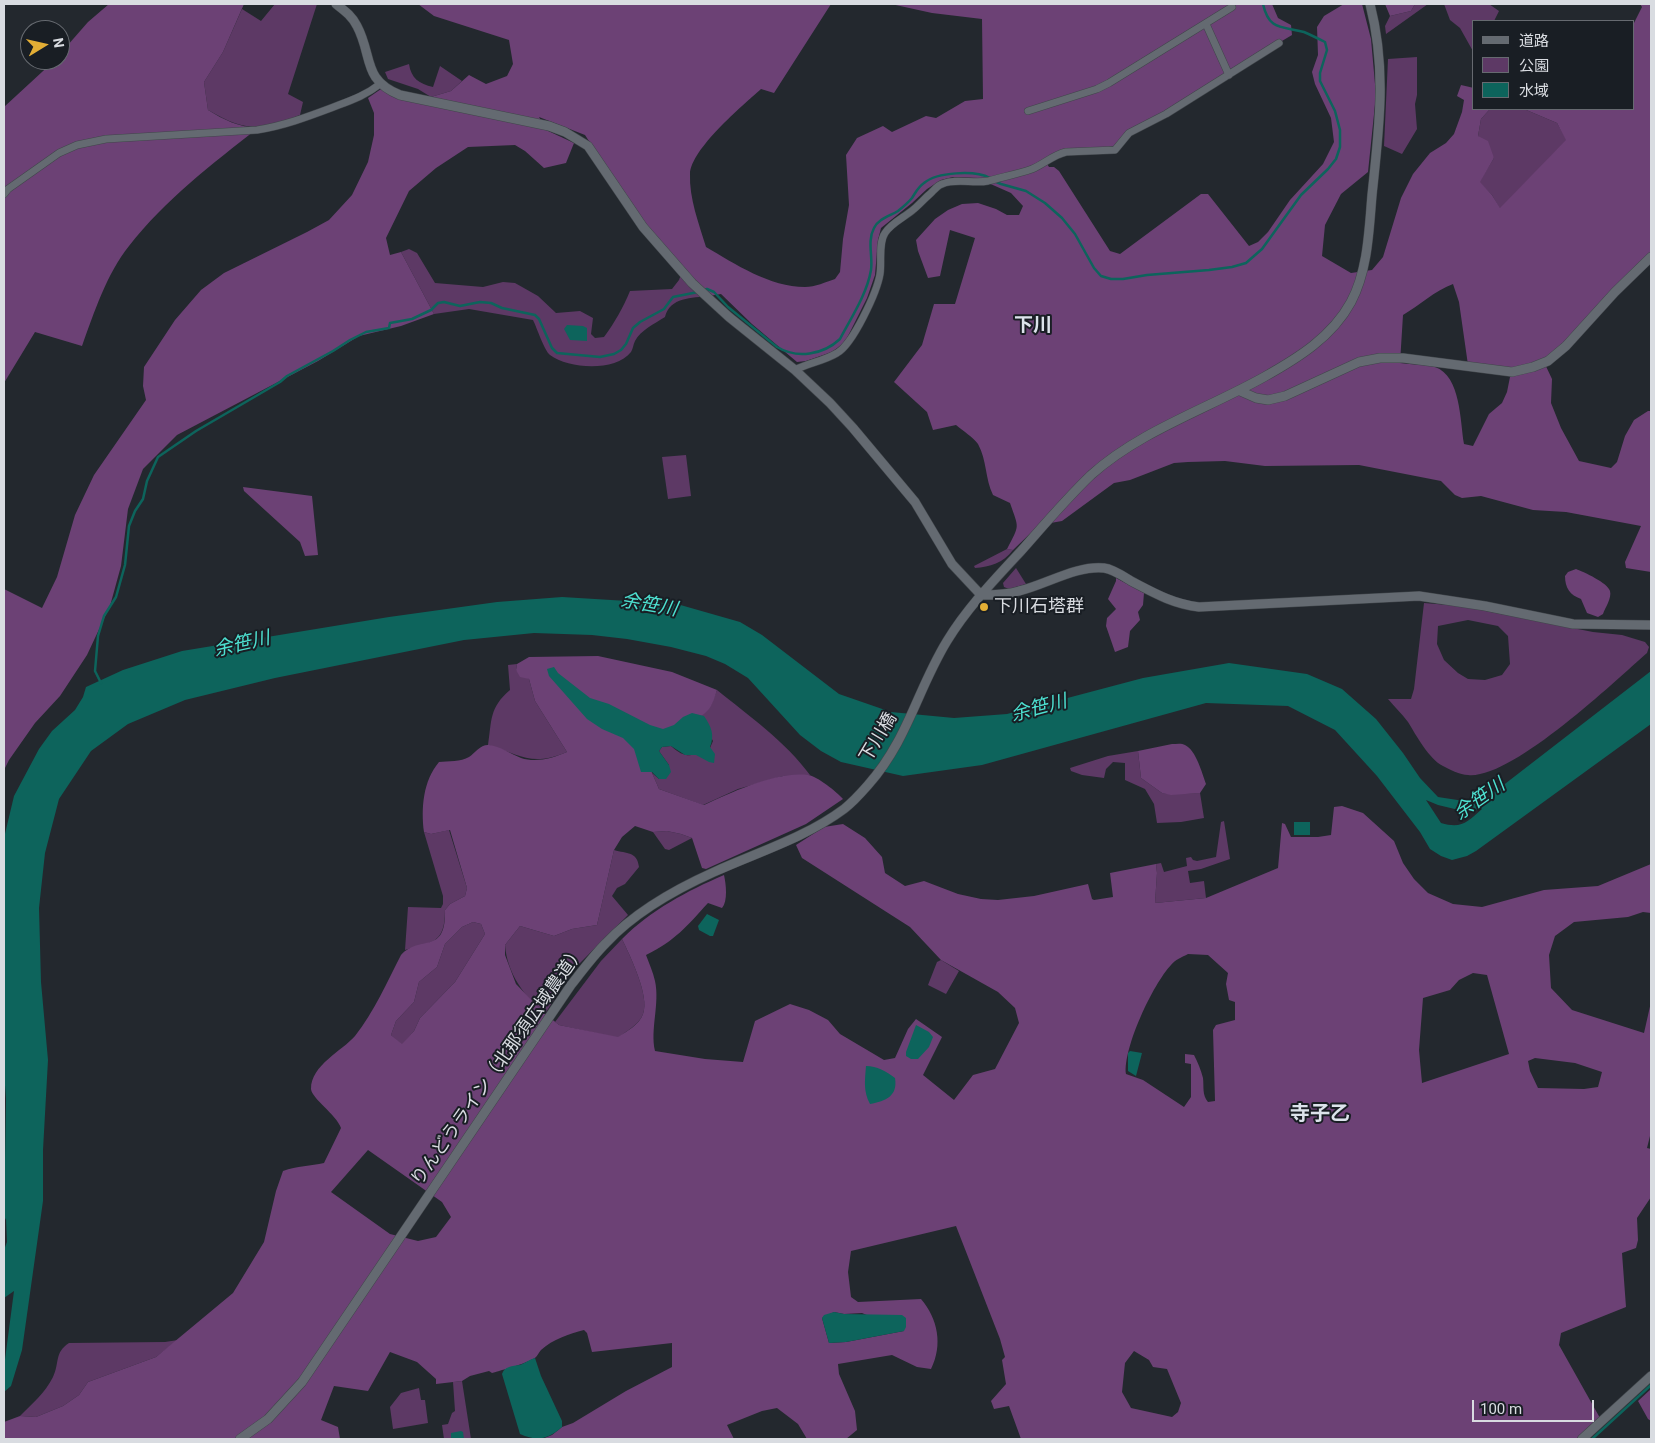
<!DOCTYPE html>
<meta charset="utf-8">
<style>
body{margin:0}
#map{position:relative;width:1655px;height:1443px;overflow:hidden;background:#23282e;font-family:Roboto,"Noto Sans JP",sans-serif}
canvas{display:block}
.frame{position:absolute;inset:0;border:5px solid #d9dce1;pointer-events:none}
.legend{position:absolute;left:1472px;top:20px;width:162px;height:90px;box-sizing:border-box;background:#191e24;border:1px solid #666a70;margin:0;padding:6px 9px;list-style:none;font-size:15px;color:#d9dce1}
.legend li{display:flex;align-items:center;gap:10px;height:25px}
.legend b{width:25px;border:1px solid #666a70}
.north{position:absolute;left:20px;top:20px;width:50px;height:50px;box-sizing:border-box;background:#191e24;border:1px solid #666a70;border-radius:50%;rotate:81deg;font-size:14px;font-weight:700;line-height:20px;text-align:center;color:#d9dce1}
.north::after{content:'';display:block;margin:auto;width:18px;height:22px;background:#e3ae35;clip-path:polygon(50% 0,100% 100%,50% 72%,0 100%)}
.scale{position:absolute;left:1472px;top:1400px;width:122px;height:22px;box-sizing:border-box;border:2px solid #d9dce1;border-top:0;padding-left:6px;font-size:15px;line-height:18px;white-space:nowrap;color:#d9dce1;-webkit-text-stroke:4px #191e24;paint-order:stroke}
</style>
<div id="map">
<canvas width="1655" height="1443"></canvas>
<div class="frame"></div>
<ul class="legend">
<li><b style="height:6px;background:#646a71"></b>道路</li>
<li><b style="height:14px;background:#5d3965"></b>公園</li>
<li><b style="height:14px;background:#0d645c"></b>水域</li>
</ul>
<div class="north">N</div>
<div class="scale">100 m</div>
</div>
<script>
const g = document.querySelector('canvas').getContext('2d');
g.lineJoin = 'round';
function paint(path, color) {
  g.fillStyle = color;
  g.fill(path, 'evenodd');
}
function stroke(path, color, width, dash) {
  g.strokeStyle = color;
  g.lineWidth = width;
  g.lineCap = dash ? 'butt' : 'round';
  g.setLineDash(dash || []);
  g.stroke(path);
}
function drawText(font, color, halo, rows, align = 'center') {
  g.font = font + ' Roboto,"Noto Sans JP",sans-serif';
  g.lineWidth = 4;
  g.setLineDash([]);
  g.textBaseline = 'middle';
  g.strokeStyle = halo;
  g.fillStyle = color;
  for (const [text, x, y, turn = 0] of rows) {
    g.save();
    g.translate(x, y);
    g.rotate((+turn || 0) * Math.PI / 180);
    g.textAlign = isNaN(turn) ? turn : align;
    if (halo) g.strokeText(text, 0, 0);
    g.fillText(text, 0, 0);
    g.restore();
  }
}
paint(new Path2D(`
 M275 4H317L288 94 303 102 300 115C259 131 246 132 208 110L204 82 223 52 242 9 261 21Z
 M1415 4H1428L1386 34 1385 26 1390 16 1411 11Z
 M1444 4H1489L1499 11 1494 21H1474V53L1460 28 1450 20Z
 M1417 57V95L1415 104 1417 129 1402 154 1384 146 1388 59Z
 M409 64C411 78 419 84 433 87L440 66 462 81 451 91 431 97 418 89 388 79 385 72Z
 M1490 109H1524L1557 123 1567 140 1500 209 1492 195 1479 182 1494 158 1478 136 1481 119Z
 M409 249 417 253 435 283 483 287 503 282 515 283 538 296 556 313 580 311 593 318 591 334 595 338 604 337C615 322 623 308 630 291L672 289 679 280 683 269 709 296C692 298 670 297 665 317 654 324 641 330 635 341 633 345 633 349 631 352 615 372 569 369 550 355 544 350 537 328 533 320L469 309 434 314 401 252Z
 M686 455 691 496 668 499 662 457Z
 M1007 549 1013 550C1003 563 990 567 975 568L974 566Z
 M1016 568 1026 584 1009 589 1004 587 1003 583Z
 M1424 603 1461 606 1593 632 1622 635 1645 642 1649 647 1647 653C1614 682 1511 780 1468 775 1460 775 1449 769 1443 766 1429 759 1416 735 1408 722 1402 714 1394 706 1388 699H1411L1414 689ZM1468 620 1498 626 1508 636 1510 664 1502 675 1485 680 1468 679 1458 673 1444 660 1437 644 1438 626Z
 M517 664 516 670 529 679 535 701 567 752C531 767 521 755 488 745 492 720 489 708 510 690L508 665Z
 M717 690C748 715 786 742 810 775L783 776 738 789 703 805 659 789 652 773 659 779 669 765 659 751 662 747 671 746C686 760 694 756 710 748L713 741 700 717 711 705Z
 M1138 751 1141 778 1162 793 1171 794 1200 793 1204 818 1181 822 1157 823 1154 804 1145 789 1125 780V763L1113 762 1106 769 1104 778 1082 775 1071 771 1070 768 1108 756Z
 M1224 821 1230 859 1201 869 1188 871 1190 883 1204 881 1206 898 1155 903 1157 873 1156 864 1161 863 1164 872 1187 866 1186 858 1191 857 1193 860 1197 861 1216 857 1221 822Z
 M449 830 467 888 465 896 450 904 445 910C445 944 432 942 405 950L408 907 441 908 443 904V896L424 832 431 834Z
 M667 831 681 834 692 838 669 850 665 849 653 832Z
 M614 850C627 854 637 851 639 867L625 884 617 888 612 896 628 915 570 973 545 1014C524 996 507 973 505 945L520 926 554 936 572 929 597 925Z
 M473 922 481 924 485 934 455 982 420 1018 414 1031 402 1045 391 1035 396 1021 414 1002 419 982 437 967 445 944 462 927Z
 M622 939C630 956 650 996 643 1014 639 1025 626 1031 618 1038L559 1025 555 1022 601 961Z
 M941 960 959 971 946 994 928 985 937 962Z
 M178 1340 156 1357 88 1382 79 1395 63 1406 36 1417 20 1416C32 1404 45 1393 53 1377 60 1362 54 1353 69 1343L165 1342Z
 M462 1381 471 1439H444L442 1425 448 1424 452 1413 455 1411 453 1382Z
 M419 1388 421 1400H425L428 1423 393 1429 390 1407 401 1393Z`), '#5d3965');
paint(new Path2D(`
 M109 4H244L223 52 204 82 208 110C224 120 239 127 258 128 212 164 165 200 129 246 107 273 94 313 82 346L35 332 4 383V107L55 60H60V54L88 22Z
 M418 4H831L774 93 761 89C742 106 691 149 690 174 689 198 699 224 706 247 735 264 770 287 805 287 815 287 826 282 835 279L840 272 843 239 849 205 846 155 857 138 883 126 892 132 926 116 936 118 965 101 983 99 982 19 932 13 891 4H1272L1278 18 1291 25 1292 35 1123 136 1114 146 1044 159 1049 167H1054L1059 171 1110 251 1120 254 1201 194H1208L1249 246 1258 242 1268 232 1290 200 1323 164 1334 142 1331 118 1315 84 1312 72 1318 55 1317 27 1324 16 1344 4H1362L1371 39 1376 95 1368 172 1341 194 1325 225 1322 256 1351 273 1372 270 1383 257 1401 198 1413 174 1430 153 1446 143 1454 134 1462 112 1464 100 1457 96 1461 85 1474 88V109H1490L1481 119 1478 136 1488 141 1494 158 1480 182 1492 195 1500 208 1566 140 1557 123 1524 109H1634V23L1642 7 1640 4H1651V254L1564 342 1543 360 1552 379 1551 403 1561 428 1579 461 1611 468 1617 462 1625 436 1634 420 1648 411H1651V572L1626 568 1625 562 1641 526 1566 512 1533 510 1481 496 1462 498 1455 495 1441 481 1359 465 1265 466 1225 461 1188 462 1174 463 1130 480 1114 483 1062 521 1039 525 1013 550 1007 549C1020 524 1019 529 1010 503L993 495C985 479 987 460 978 444 973 437 963 431 956 425L933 430 927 412 894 382 922 345 934 304H955L975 238 950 230 940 276 928 278 918 251 916 240 935 219 948 210 962 204 978 203 996 209 1007 215H1019L1023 206 1011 193 977 178 953 177 941 180 927 189 912 203 881 228 878 240 875 275 867 298 845 342 832 352 806 361 797 362 752 324 721 294 709 296 644 226 585 135 539 117 546 130 574 143 566 163 544 168 525 151 515 145 468 147 436 168 409 191 386 238 390 255 401 252 434 314 401 326 359 336 318 361 177 435 143 469 128 509 121 566 110 606 87 655 60 696 35 723 9 760 4 770V589L42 608 57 577 75 515 94 475 146 400 143 386 144 367 175 320 201 290 224 273 307 232 329 220 352 195 368 162 374 135V113L368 98 381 89 403 98 431 97 451 91 469 75 486 84 507 76 513 64 509 40 434 16ZM1453 284 1459 302 1468 365 1515 368 1510 377 1507 392 1502 403 1489 414 1473 446 1464 444C1460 421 1461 376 1435 367 1425 364 1412 365 1400 363L1403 315C1420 305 1434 291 1453 284Z
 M1385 4H1415L1411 11 1390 16Z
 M243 487 312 496 318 555 305 556 300 542 244 491Z
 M1576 569C1584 572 1608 583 1610 591 1612 598 1605 608 1603 614L1598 617 1587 613 1581 599C1570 595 1565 588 1565 576L1568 572Z
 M1116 578 1144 593 1143 605 1138 612 1140 620 1130 631 1128 647 1115 652 1106 626 1107 618 1116 609 1108 599 1116 581Z
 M598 656 672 672 717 690C715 696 713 704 709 709 689 732 656 732 628 733L643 752 659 789 704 805C732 792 777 771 808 775 817 776 837 792 843 799L806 824 706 869 702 868 692 838 681 834 667 831 653 832 635 826 622 837 614 850 597 925 572 929 554 936 520 926 505 945V955L516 984 543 1012 559 1025 618 1037C627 1031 639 1025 643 1014 650 996 630 956 622 939 651 910 687 891 724 875 726 884 728 901 722 908L708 903C686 927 676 940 646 955 649 963 653 972 655 981 660 1004 650 1029 655 1051L705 1059 743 1062 755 1021 790 1004 809 1010 828 1020 840 1034 884 1060 895 1058 908 1029 916 1019 942 1037 923 1075 954 1100 973 1075 995 1069 1019 1023 1015 1008 998 992 941 960 910 927 802 858 796 845 824 827 843 824 865 838 882 857 885 873 905 886 924 881 958 894 981 899 998 900 1034 896 1088 884 1092 899 1094 900 1113 897 1110 873 1156 864 1157 873 1155 903 1206 898 1278 868 1282 823 1285 824 1291 837H1318L1331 835 1334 807 1342 806 1363 813 1394 841 1403 863 1414 879 1428 893 1453 904 1482 907 1544 890 1598 886 1651 864V913L1643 912 1628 917 1574 922 1555 936 1549 955 1551 988 1572 1010 1644 1033 1651 1002V1132L1647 1148 1651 1149V1197L1637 1218 1638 1240 1636 1248 1622 1253 1626 1307 1561 1333 1559 1345 1600 1418 1576 1439H1021L1009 1406 994 1409 991 1401 1006 1384 1002 1360 1005 1357 1000 1339 956 1226 851 1251 848 1272 851 1297 858 1302 921 1299C938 1319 943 1345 931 1369L917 1367 892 1355 838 1364 839 1374 855 1411 857 1430 846 1439H807L798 1424 777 1408 762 1411 727 1425 734 1439H542L552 1435 562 1427 573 1423 626 1391 672 1367V1343L592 1352 587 1333 584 1330C569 1334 553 1339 541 1350 539 1352 538 1355 536 1357 529 1363 502 1370 492 1373L489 1371 470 1376 462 1381 436 1384V1379L417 1362 390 1352 368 1391 334 1386 321 1420 338 1427 340 1439H4V1422L20 1416 36 1417 63 1406 79 1395 88 1382 156 1357 233 1293 264 1242 276 1191 283 1171C297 1166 311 1166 324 1163L341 1128C336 1114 312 1099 311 1089 311 1065 342 1051 355 1036 374 1012 387 982 401 955 420 934 446 956 445 910L450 904 465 896 467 888 450 830 431 834 424 832C421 808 423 781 439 762 448 761 461 762 469 757 475 753 481 744 489 745 500 746 511 754 521 758 536 763 553 758 567 752L535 701 529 679 520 677 516 670 517 664 529 657ZM473 922 481 924 485 934 455 982 420 1018 414 1031 402 1044 391 1035 396 1021 414 1002 419 982 437 967 445 944 462 927ZM1188 954 1208 955 1228 973 1226 984 1229 1000 1235 1002V1020L1216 1025 1213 1030 1215 1101 1208 1102C1202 1095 1204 1087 1203 1078 1201 1070 1198 1063 1194 1055L1185 1054V1063L1191 1064V1097L1184 1107 1143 1080 1126 1074C1123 1048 1153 984 1171 965 1175 960 1182 957 1188 954ZM1473 973 1487 975 1509 1054 1422 1083 1419 1050 1423 998 1450 990 1459 980ZM1535 1058 1575 1063 1602 1072 1598 1087 1584 1089 1538 1088 1530 1071 1528 1061ZM368 1150 442 1202 451 1217 436 1237 418 1241 390 1234 331 1192ZM834 1312 844 1314 862 1313 904 1331 846 1342 829 1343 822 1318ZM1134 1351 1149 1360 1153 1367 1167 1369 1181 1403 1178 1412 1172 1417 1131 1408 1122 1392 1125 1363Z
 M1172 744C1176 744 1182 743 1185 745 1196 750 1202 773 1206 784L1200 793 1171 795 1162 793 1141 778 1138 751Z
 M1651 1389V1421L1648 1419 1638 1401Z`), '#6c4175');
paint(new Path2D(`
 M567 325 583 326 587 328V341L570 340 564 329Z
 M562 597 677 604 740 622 762 635 839 694 891 712 954 718 1007 714 1143 678 1229 663 1307 674 1342 689 1376 719 1403 753 1420 778 1438 797 1464 801 1488 797 1651 671V724L1476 851 1467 856 1452 860 1441 856 1430 849 1420 832 1377 776 1335 730 1288 706 1206 703 982 765 903 776 841 762 821 751 800 735 748 678 725 664 706 656 671 647 627 639 592 635 534 633 464 640 275 678 185 700 128 724 91 751 59 799 45 853 39 908 41 982 48 1060 43 1150V1201L22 1350 11 1386 4 1392V1367L14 1291 4 1298V1250L7 1242 6 1218 4 1222 6 1099 4 1071V838L14 796 39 749 52 731 75 710 83 697 86 687 123 670 182 651 389 617 497 602ZM1426 800 1438 805 1463 811 1482 809C1467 822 1462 829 1441 823Z
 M554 667 558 673 590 698 609 704 650 725 663 729 674 725 683 717 692 713 704 716C711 726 715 735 710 747L715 754 714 763 709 762 696 755H685L671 746 662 747 659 751 669 765 671 772 666 779H659L652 772H641L634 749 623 738 602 729 587 719 549 676 547 669Z
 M1294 822H1310V835H1294Z
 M707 914 719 920 713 936H710L699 930 698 926Z
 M916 1025 929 1032 933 1037 929 1047 918 1059H911L906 1056V1052Z
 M1130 1051 1142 1053 1136 1076 1128 1071V1053Z
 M866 1066C877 1066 886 1071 895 1078 898 1096 886 1101 870 1104 863 1091 865 1080 866 1066Z
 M834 1312 844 1314 902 1315 906 1318V1327L904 1331 846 1342 829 1343 822 1318 824 1315Z
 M535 1358 541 1376 562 1421V1427C548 1439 538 1442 520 1434L502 1374C505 1366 512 1366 520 1365 525 1363 530 1359 535 1358Z
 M461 1431 463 1432 464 1439H451V1433Z`), '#0d645c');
stroke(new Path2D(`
 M994 181 1001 184 1026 191 1045 203 1062 218 1075 234 1094 268 1101 276 1111 279H1123L1147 275 1209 270 1232 267 1246 263 1262 249 1301 195 1328 169 1336 159 1340 147V130L1335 111 1320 81V73L1327 50 1325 42C1319 39 1311 35 1304 32 1282 26 1269 31 1263 4
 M703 290 707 289 714 292 728 307 777 347C797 359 823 355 840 339 851 318 867 294 871 270 873 257 867 241 874 228 878 219 890 216 898 211 903 207 908 203 912 198 916 192 918 187 924 183 937 172 975 170 990 178
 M101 683 95 671 98 636 104 616 116 597 125 565 129 526 135 511 143 499 147 481 158 457 196 431 280 382 287 376 333 351 350 340 366 332 389 328 390 323 412 319 431 310 438 303 444 302 460 306 480 302 491 303 502 308 535 315 539 319 552 348 557 353 600 357 614 354 621 350 626 344 633 328 640 322 664 309 673 297 698 292
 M1592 1439 1651 1385`), '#0d645c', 2.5);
const minor = new Path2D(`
 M1206 24 1229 75
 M1028 111 1097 89 1109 83 1232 7
 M4 194 8 189 59 153 77 145 106 139 257 130C283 126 307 117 331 108 349 101 365 96 380 84
 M795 370C808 363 824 361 837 353 853 344 877 292 880 274 882 262 878 243 885 233 891 223 905 217 914 209 920 204 925 198 931 193 934 190 938 185 942 184 956 178 974 184 988 181 1002 177 1018 174 1032 169 1044 164 1053 155 1066 152L1115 150 1129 133 1166 114 1279 43`);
const tertiary = new Path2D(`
 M336 4C345 11 352 16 357 26 373 56 362 80 400 95L549 126 565 132 588 146 643 227 692 283 729 317 795 370 830 403 853 428 915 502 952 564 981 595C994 595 1006 595 1019 591 1045 585 1077 565 1104 568 1113 569 1123 576 1131 581 1154 593 1173 604 1199 607L1419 596 1485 606 1573 624 1651 625
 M1240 391 1256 398 1268 400 1285 396 1359 362 1380 358H1403L1512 372 1533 367 1548 361 1566 346 1615 292 1651 257
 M240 1439 268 1419 302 1382 571 985C582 971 593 956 606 943 635 912 676 889 714 872 758 852 805 838 844 809 853 802 861 793 868 785 908 740 917 690 947 641 967 608 995 579 1021 551 1044 525 1066 499 1091 475 1140 431 1207 409 1264 377 1298 358 1332 337 1351 302 1368 270 1369 230 1372 195 1379 128 1387 70 1370 4
 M1582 1439 1651 1376`);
stroke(minor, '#41464b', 8);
stroke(tertiary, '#41464b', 10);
stroke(minor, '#646a71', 7);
stroke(tertiary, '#646a71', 9);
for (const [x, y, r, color] of [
 [984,607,5,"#e3ae35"]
]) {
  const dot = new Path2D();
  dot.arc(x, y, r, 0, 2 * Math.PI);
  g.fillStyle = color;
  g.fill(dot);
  stroke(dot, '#191e24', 2);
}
drawText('18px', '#d9dce1', '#191e24', [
 ["下川石塔群",994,607]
], 'left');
drawText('18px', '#d9dce1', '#191e24', [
 ["下川橋",879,738,-59],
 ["りんどうライン（北那須広域農道）",499,1066,-55]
]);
drawText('bold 19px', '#dce3eb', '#191e24', [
 ["下川",1033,326]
]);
drawText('italic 19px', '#4de1d1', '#191e24', [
 ["余笹川",649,606,10],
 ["余笹川",242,645,-13],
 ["余笹川",1039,709,-15],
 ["余笹川",1480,800,-35]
]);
drawText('bold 20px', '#dce3eb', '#191e24', [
 ["寺子乙",1320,1115]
]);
</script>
